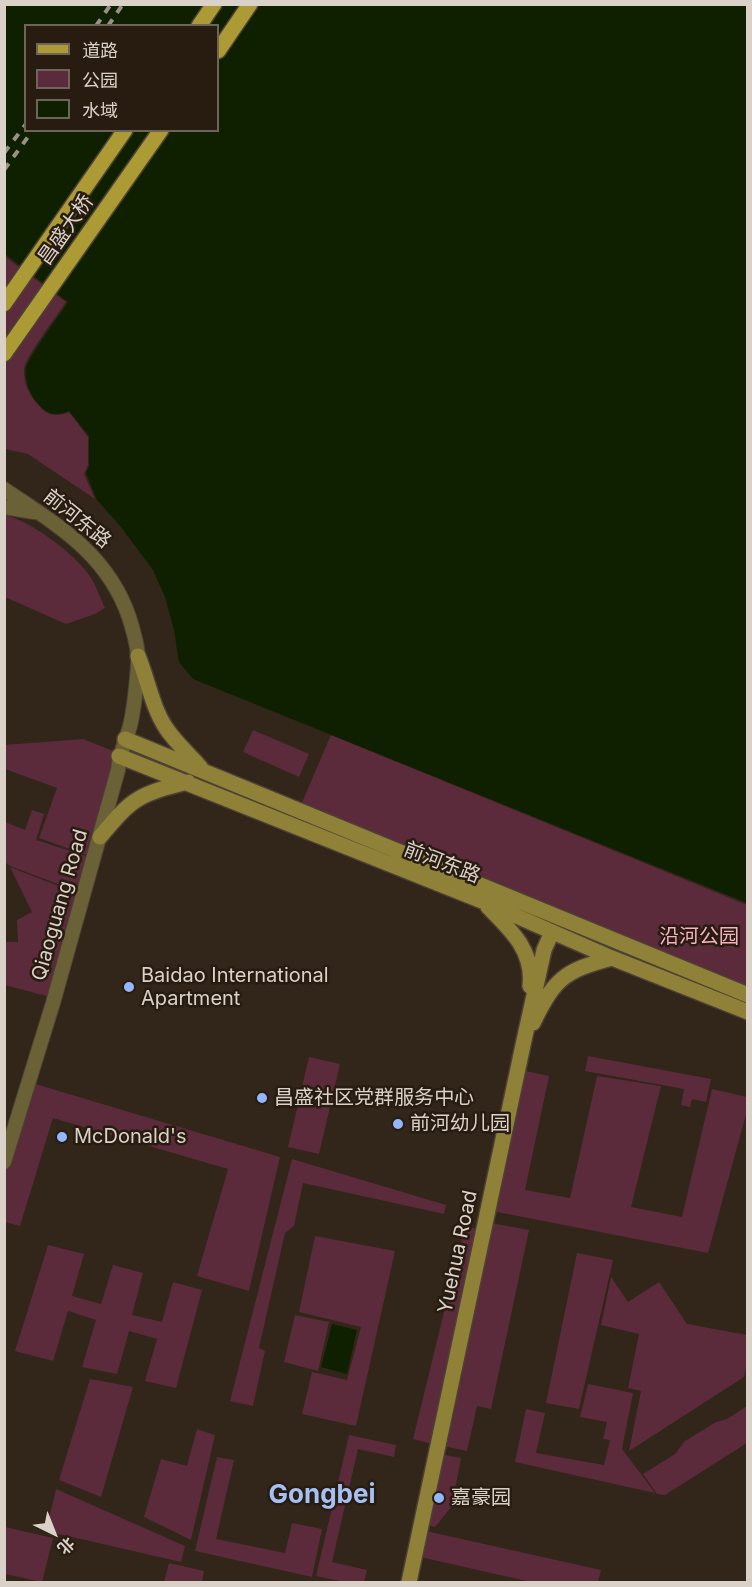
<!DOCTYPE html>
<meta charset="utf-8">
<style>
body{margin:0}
#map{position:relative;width:752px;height:1587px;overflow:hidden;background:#322519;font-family:Inter,"Noto Sans SC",sans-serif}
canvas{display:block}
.frame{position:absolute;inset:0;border:6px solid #dad1c9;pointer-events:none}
.legend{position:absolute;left:24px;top:24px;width:195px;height:108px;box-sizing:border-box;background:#281c10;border:2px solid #6f645a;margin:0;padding:8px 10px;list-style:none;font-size:18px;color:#dad1c9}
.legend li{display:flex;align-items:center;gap:12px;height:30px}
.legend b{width:30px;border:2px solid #6f645a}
.north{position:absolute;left:24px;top:1503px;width:60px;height:60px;-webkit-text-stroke:4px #281c10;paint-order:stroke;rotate:137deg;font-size:16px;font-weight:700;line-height:24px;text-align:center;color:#dad1c9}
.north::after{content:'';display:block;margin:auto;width:21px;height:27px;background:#dad1c9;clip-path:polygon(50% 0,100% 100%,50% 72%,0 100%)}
</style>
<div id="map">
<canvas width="752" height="1587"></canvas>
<div class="frame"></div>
<ul class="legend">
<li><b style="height:8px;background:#ac9a35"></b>道路</li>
<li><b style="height:16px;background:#5b2b3b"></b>公园</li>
<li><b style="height:16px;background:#0e2000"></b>水域</li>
</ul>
<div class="north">北</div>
</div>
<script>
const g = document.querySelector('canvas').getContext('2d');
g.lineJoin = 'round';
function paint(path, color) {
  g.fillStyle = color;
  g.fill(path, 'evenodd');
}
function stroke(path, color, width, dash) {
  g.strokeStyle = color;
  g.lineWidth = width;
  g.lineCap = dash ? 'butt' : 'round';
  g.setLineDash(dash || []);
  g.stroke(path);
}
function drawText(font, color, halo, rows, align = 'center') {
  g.font = font + ' Inter,"Noto Sans SC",sans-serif';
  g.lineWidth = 5;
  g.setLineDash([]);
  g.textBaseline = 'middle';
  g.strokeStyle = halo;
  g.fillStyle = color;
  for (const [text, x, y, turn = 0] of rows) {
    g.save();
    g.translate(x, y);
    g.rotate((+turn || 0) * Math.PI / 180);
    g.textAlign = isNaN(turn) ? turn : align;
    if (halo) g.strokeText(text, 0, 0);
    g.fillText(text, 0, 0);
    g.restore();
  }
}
paint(new Path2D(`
 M4 256 66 302C58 314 24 359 24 369 23 383 30 397 40 407 48 416 58 417 69 412L88 437V465L84 474 95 499 28 454 5 449Z
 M5 515C31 521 77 555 91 578 97 587 100 598 105 608L95 614 66 624 5 597Z
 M253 730 309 754 299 777 243 752Z
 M331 735 747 905V1009L297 814Z
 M83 739 118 753 89 856 39 838 57 788 5 769 4 745Z
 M32 810 44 814 36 840 89 857 79 892 10 866 5 862V822L25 830Z
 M10 867 79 894 50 997 5 985 4 942H18L17 920 32 912Z
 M588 1056 711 1079 706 1102 692 1099 690 1107 681 1105 684 1089 585 1071Z
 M309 1057 340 1064 319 1154 288 1147Z
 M521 1070 549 1076 525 1190 570 1198 597 1076 661 1086 631 1207 682 1217 712 1089 747 1097V1111L708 1253 492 1211Z
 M32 1083 280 1157 249 1291 197 1276 228 1169 53 1118 20 1226 5 1222V1172Z
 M292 1159 446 1205 444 1214 303 1183 294 1226 285 1233 259 1348 265 1351 253 1406 230 1401Z
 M491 1223 529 1230 491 1409 477 1406 467 1451 443 1446Z
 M465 1226 481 1230 436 1445 413 1439Z
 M315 1236 395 1251 356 1426 302 1414 312 1372 347 1380 361 1327 299 1312Z
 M48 1245 84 1254 72 1296 101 1304 113 1265 143 1273 132 1315 162 1322 173 1282 202 1290 176 1388 145 1381 157 1339 129 1331 117 1374 82 1367 96 1320 68 1311 53 1361 15 1351Z
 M577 1253 613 1260 579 1409 546 1403Z
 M611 1277 628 1302 659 1282 687 1324 747 1335V1362L744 1377 629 1451 641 1391 628 1388 639 1334 601 1325Z
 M295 1315 329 1322 318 1371 284 1362Z
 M90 1379 133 1387 101 1497 59 1480Z
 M588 1384 633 1393 622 1449 655 1493 515 1462 526 1409 545 1413 536 1453 604 1465 610 1440 603 1439 607 1422 580 1417Z
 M747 1406V1443L665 1495 657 1494 643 1474 675 1454 685 1441 716 1422 727 1419Z
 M197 1429 215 1435 191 1540 144 1517 161 1459 187 1466Z
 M349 1435 396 1445 394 1457 358 1449 332 1562 367 1570 364 1582H344L316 1576Z
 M440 1454 461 1458 452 1506 435 1527 424 1524Z
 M217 1457 234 1460 216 1539 285 1553 292 1523 322 1529 312 1577 195 1551Z
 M56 1489 185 1546 181 1562 46 1531Z
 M5 1527 53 1538 42 1582 5 1574Z
 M426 1531 601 1570 598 1582H531L420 1557Z
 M169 1563 204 1571 202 1582H164Z`), '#5b2b3b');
paint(new Path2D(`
 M4 5H747V903L193 679 179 662 174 630 165 597 153 570 121 527 97 500 86 473 89 466V436L69 411C58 415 49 416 40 406 31 397 24 382 26 368 27 359 61 313 68 302L5 254ZM26 26H218V130H26Z
 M332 1324 357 1330 347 1374 321 1367Z`), '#0e2000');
const tertiary = new Path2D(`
 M4 489C57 525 107 553 129 617 133 630 138 645 138 658 138 674 134 710 130 726 126 741 119 754 118 770L53 1003 4 1162
 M4 507 34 512`);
const secondary = new Path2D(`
 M138 656C148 680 152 707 166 728 175 742 190 755 201 768
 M125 739 748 995
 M119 756 482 901 612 958 748 1012
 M100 837C132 798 139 794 188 782
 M488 907C511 930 534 951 530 986
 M533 1023C555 978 564 971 612 958
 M409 1582 523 1045 544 950 552 932`);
const primary = new Path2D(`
 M199 26 214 4
 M218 51 250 4
 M4 304 125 130
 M4 354 161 130`);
stroke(tertiary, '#4d4135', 16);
stroke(secondary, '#4d4135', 18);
stroke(primary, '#4d4135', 18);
stroke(tertiary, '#6a6236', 14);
stroke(secondary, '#8f8137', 15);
stroke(primary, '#ac9a35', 15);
stroke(new Path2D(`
 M96 26 111 4
 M108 26 123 4
 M4 153 26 124
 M4 170 33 130`), '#9b9087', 4, [8, 8]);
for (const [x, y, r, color] of [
 [129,987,6,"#93b7fd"],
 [262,1098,6,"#93b7fd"],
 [398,1124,6,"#93b7fd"],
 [62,1137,6,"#93b7fd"],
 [439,1498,6,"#93b7fd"]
]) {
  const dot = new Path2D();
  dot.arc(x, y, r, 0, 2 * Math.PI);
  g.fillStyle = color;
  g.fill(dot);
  stroke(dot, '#281c10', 2);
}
drawText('20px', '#dad1c9', '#281c10', [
 ["昌盛大桥",66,230,-55],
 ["前河东路",77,519,39],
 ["前河东路",442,863,21],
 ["Qiaoguang Road",60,905,-74],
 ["Yuehua Road",458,1252,-78]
]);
drawText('20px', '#f8afc3', '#281c10', [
 ["沿河公园",699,937]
]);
drawText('20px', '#dad1c9', '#281c10', [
 ["Baidao International",141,976],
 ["Apartment",141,999],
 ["昌盛社区党群服务中心",274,1098],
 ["前河幼儿园",410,1124],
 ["McDonald's",74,1137],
 ["嘉豪园",451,1498]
], 'left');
drawText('bold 26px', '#a4c0f4', '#281c10', [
 ["Gongbei",322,1495]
]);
</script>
